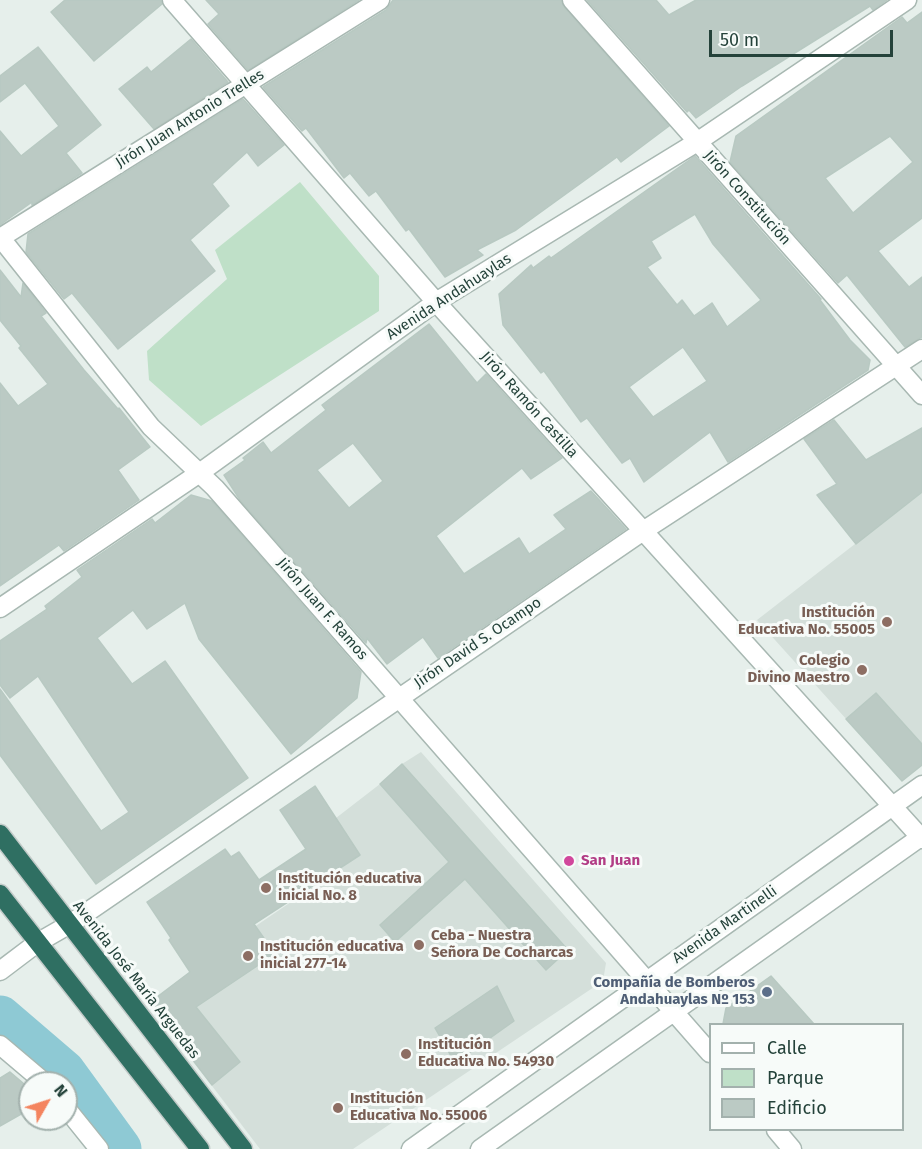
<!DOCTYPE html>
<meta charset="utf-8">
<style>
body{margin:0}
#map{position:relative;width:922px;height:1149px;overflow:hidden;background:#e6efeb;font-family:"Fira Sans",sans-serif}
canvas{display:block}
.legend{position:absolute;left:709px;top:1023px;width:195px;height:108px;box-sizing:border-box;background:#f7fbf9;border:2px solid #a3b1ad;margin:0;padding:8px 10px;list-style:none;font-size:18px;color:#24423a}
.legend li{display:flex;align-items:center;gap:12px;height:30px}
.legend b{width:30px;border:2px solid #a3b1ad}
.north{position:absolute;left:18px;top:1071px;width:60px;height:60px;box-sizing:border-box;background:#f7fbf9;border:2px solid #a3b1ad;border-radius:50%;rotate:51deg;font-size:16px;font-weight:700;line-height:24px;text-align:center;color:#24423a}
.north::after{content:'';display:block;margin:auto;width:21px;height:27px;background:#f4845f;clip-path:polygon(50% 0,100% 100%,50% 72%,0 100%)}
.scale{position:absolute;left:709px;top:30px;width:184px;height:27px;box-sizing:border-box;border:3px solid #24423a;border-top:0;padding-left:8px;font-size:18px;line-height:21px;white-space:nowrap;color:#24423a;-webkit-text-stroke:4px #f7fbf9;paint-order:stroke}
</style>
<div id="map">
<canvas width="922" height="1149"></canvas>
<ul class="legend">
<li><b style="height:8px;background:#fff"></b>Calle</li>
<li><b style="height:16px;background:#bfe0c8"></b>Parque</li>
<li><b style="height:16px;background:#bbcac4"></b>Edificio</li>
</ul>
<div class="north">N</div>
<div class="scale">50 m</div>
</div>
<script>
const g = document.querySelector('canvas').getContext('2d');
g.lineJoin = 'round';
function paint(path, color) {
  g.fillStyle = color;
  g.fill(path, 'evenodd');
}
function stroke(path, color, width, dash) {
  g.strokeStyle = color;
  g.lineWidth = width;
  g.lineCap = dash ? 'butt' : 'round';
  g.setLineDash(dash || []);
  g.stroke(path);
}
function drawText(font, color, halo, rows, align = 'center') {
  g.font = font + ' "Fira Sans",sans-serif';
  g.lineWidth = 6;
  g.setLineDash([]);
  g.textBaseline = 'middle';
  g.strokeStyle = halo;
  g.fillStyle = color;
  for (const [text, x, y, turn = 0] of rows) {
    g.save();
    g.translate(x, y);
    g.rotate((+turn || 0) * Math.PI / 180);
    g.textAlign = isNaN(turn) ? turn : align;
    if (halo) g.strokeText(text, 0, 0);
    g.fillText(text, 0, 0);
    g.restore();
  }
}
paint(new Path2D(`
 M922 492V765L902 781 757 620Z
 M421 752 606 963 603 981 353 1149H260L149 1003 200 964 360 855 336 818 380 784 402 764Z`), '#d4dfda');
paint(new Path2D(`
 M300 182 379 276V311L201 426 149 380 147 351 227 279 215 250Z`), '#bfe0c8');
stroke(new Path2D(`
 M0 1018 63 1072 119 1149`), '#8ec9d4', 45);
const building = new Path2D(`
 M65 0H161L162 4 94 61 51 12Z
 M206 0H359L248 70 208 24 219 14Z
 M393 0H561L564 7 669 126 621 162 617 157 516 230 477 250 483 255 445 277 409 229 406 231 376 191 369 196 350 173 344 178 306 128 302 131 263 87 386 10Z
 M587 0H656L669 15 696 0H887L873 10 870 6 742 86 696 118 689 110 687 112Z
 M922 12V218L878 251 909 287 922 277V337L905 347 847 275 838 283 730 162 736 136 902 17 907 23ZM890 136 913 162 853 213 825 178Z
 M191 39 228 82 154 129 119 89 147 67 151 72Z
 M38 47 101 125 66 153 82 173 32 205V202L0 225V131L21 156 59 126 25 83 0 102V76Z
 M243 99 284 145 258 166 247 152 212 184 229 206 190 240 215 271 118 349 72 293 64 299 26 252 28 234Z
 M695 156 821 299 820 300 850 340 870 360 868 370 728 462 710 432 644 482 630 458 622 463 587 418 581 422 544 371 541 373 503 325 499 294 531 265 533 268 549 256 551 258ZM695 214 713 244 761 300 727 327 712 303 694 316 682 300 677 305 647 267 661 258 651 241ZM683 347 707 381 653 417 629 387Z
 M0 270 21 297 23 283 46 313 41 316 84 370 118 409 119 408 150 447 118 470 139 500 64 551 59 545 0 586V383L18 406 48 384 19 348 21 346 0 320Z
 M429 324 477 383 486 374 562 458 531 479 522 468 436 536 464 574 519 538 529 554 566 529 554 515 591 491 626 529 438 658 423 637 387 664 367 638 366 643 240 500 224 475 245 460 243 458 263 442 271 453 326 410 322 405ZM353 443 383 481 349 508 317 470Z
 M834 420 866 460 922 428V492L856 544 817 495 837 484 804 439Z
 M191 495 212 501 361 672 357 698 291 754 199 639 185 603 147 629 133 610 97 638 132 684 165 661 248 778 96 884 0 755V689L101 831 129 812 38 676 10 698 0 685V641L47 609 45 606 82 577 77 570 152 519 155 523Z
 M876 693 922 744V765L902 781 846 719Z
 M402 764 568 950 546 970 465 879 395 942 380 925 449 862 380 784Z
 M315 786 360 855 254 924 275 954 196 1007 240 1062 212 1085 149 1003 190 972 169 940 171 938 147 902 225 849 231 857 239 852 259 880 306 849 280 810Z
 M771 976 814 1024H723L726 1008Z
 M497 986 514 1021 455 1063 435 1028Z
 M10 1072 30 1089V1109L0 1126V1078Z`);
paint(building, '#bbcac4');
stroke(building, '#b8c9c2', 1.5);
const minor = new Path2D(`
 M172 0 436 302 922 839
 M572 0 922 395
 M0 237 151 427 215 488 710 1053
 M0 238 380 0
 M0 608 198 474 436 302 697 142 907 0
 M0 971 37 943 70 924 643 531 922 349
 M0 1045 45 1083
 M66 1108 99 1149
 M776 1130 792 1149
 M411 1149 922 785
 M480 1149 922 836`);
const highway = new Path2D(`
 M0 834 243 1149
 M0 894 200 1149`);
stroke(minor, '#a8b8b2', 21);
stroke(highway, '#c2cac8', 21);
stroke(minor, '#fff', 18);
stroke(highway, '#2f6f62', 18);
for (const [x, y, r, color] of [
 [887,622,6,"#8d6e63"],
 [862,670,6,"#8d6e63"],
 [569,861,6,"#d1479c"],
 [266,888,6,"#8d6e63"],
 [419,945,6,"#8d6e63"],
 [248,956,6,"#8d6e63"],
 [767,992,6,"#5c6f8a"],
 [406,1054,6,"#8d6e63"],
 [338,1108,6,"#8d6e63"]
]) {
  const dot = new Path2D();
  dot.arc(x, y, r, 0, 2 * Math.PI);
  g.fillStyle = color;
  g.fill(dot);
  stroke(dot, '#f7fbf9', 2);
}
drawText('15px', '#24423a', '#f7fbf9', [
 ["Jirón Juan Antonio Trelles",190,119,-32],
 ["Jirón Constitución",747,198,48],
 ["Avenida Andahuaylas",449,297,-33],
 ["Jirón Ramón Castilla",529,405,48],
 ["Jirón Juan F. Ramos",322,609,49],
 ["Jirón David S. Ocampo",478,643,-34],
 ["Avenida Martinelli",725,925,-35],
 ["Avenida José María Arguedas",136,980,52]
]);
drawText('bold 15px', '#785e54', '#f7fbf9', [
 ["Institución",875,613,"right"],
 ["Educativa No. 55005",875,630,"right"],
 ["Colegio",850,661,"right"],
 ["Divino Maestro",850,678,"right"],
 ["Institución educativa",278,879],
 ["inicial No. 8",278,896],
 ["Ceba - Nuestra",431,936],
 ["Señora De Cocharcas",431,953],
 ["Institución educativa",260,947],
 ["inicial 277-14",260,964],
 ["Institución",418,1045],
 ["Educativa No. 54930",418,1062],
 ["Institución",350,1099],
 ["Educativa No. 55006",350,1116]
], 'left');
drawText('bold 15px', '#b23c85', '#f7fbf9', [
 ["San Juan",581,861]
], 'left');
drawText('bold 15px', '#4e5e75', '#f7fbf9', [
 ["Compañía de Bomberos",755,983],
 ["Andahuaylas Nº 153",755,1000]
], 'right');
</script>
